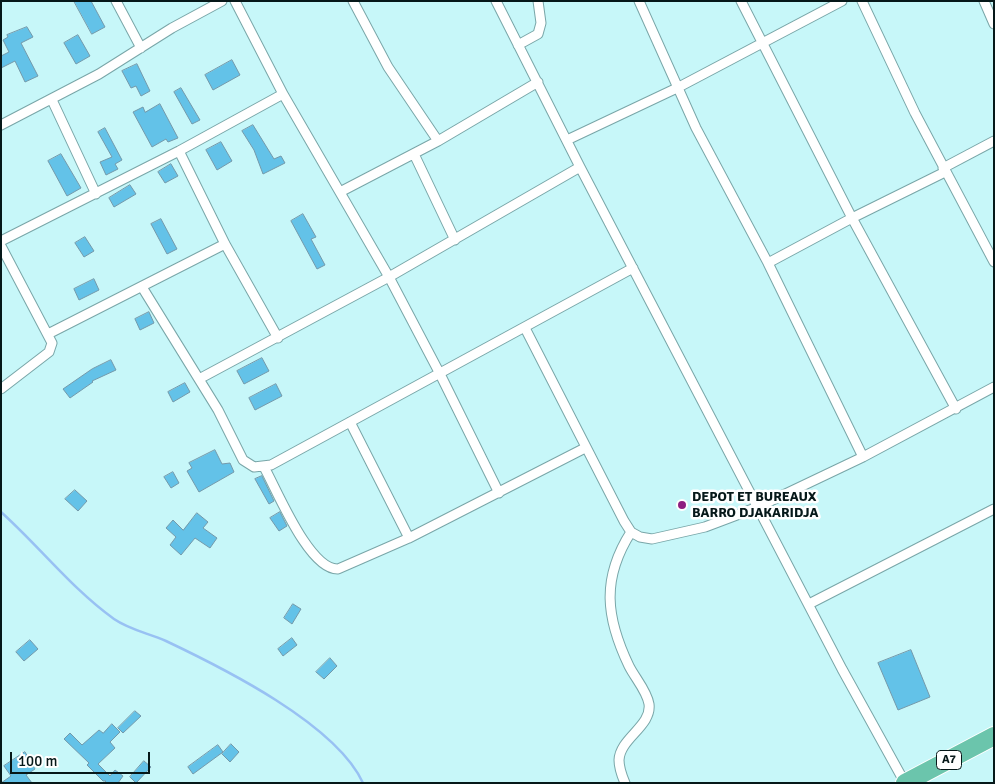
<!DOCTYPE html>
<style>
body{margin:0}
#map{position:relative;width:995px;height:784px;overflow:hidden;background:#c7f7f9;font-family:Signika,sans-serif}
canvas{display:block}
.frame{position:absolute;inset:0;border:2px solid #061819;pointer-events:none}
.scale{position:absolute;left:10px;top:752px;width:140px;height:22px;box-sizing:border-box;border:2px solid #061819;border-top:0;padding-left:6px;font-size:15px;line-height:18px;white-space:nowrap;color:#061819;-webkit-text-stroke:4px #fff;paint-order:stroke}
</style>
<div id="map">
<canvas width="995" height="784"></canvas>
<div class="frame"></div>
<div class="scale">100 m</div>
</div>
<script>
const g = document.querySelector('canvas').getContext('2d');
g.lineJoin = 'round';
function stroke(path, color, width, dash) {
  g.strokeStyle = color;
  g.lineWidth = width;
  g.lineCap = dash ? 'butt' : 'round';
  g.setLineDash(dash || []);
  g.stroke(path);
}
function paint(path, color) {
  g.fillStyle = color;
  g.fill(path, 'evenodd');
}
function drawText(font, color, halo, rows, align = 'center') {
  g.font = font + ' Signika,sans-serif';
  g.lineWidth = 5;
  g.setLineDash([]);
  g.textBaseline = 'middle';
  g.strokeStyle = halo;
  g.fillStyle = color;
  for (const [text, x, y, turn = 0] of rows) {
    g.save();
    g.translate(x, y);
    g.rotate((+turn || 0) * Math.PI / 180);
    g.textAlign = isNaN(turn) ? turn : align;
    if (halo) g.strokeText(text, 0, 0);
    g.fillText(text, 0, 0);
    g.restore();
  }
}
stroke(new Path2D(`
 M1 512C39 546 72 589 114 619 130 630 148 633 166 641 223 668 336 724 363 783`), '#98c1f3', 2.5);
const building = new Path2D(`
 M74 1H91L105 27 92 34Z
 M27 27 33 37 21 43 38 76 25 82 15 61 1 68V56L9 52 3 40 8 37 7 35Z
 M78 35 90 56 76 64 64 43Z
 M232 60 240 75 213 90 205 75Z
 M137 64 150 91 141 96 136 86 131 88 122 71Z
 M181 88 200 120 192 124 174 92Z
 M160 104 178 138 168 142 166 139 152 147 133 112 143 107 145 112Z
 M253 125 274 159 281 156 285 163 263 174 254 150 242 131Z
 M105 128 122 160 115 164 118 169 106 175 100 162 112 157 98 132Z
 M221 142 232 161 217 170 206 150Z
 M61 154 81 188 67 196 48 161Z
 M171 164 178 176 165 183 158 172Z
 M130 185 136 194 114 207 109 198Z
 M303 214 316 237 311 239 325 265 317 269 291 221Z
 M161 219 177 249 167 254 151 224Z
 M85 237 94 251 84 257 75 243Z
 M94 279 99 290 79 300 74 289Z
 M149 312 154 323 140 330 135 319Z
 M262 358 269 371 244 384 237 371Z
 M111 360 116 370 92 381 93 382 70 398 63 389 92 369Z
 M185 383 190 392 173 402 168 392Z
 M276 384 282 396 255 410 249 398Z
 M215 450 222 464 230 463 234 472 199 492 187 471 192 468 189 463Z
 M173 472 179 483 171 488 164 477Z
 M262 476 274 501 269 504 255 479Z
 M75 490 87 501 78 511 65 499Z
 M280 512 287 526 279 531 270 518Z
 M197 513 208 522 203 528 217 538 210 548 195 538 181 555 170 545 176 537 166 528 173 520 183 530Z
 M293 604 301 609 292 624 284 618Z
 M292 638 297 645 283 656 278 649Z
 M30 640 38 649 24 661 16 652Z
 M911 650 930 697 898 710 878 663Z
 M330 658 337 666 324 679 316 672Z
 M135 711 141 716 123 733 118 728Z
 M112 724 120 732 110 742 115 748 98 764 110 776 115 770 123 776 118 783H104L106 781H103L87 765 89 763 64 739 70 733 82 745 99 730 103 733Z
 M231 744 239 752 230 762 222 754Z
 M218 745 223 752 193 774 188 767Z
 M25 752 35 769 26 775 32 783H1L11 776 4 766Z
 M144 761 151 767 136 783 130 777Z`);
paint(building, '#63c2e8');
stroke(building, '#7499aa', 1);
const street = new Path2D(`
 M116 1 141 48
 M235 1 283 94 389 277 440 374 499 493
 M353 1 388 67 438 141
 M496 1 580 167 842 669 905 783
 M639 1 696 128 768 263 863 457
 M741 1 852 218 956 409
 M862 1 915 113 994 262
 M984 1 994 24
 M518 45 538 34 541 23 538 1
 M52 100 96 194
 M1 125 99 74 172 28 222 1
 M567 140 677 88 842 1
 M179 151 225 244 278 338
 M414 154 455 240
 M943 168 994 141
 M340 192 438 141 538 82
 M1 241 179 151 283 94
 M1 246 52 343 49 352 1 389
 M768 263 852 218 945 172
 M142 287 218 410 243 460 254 467 271 465 633 268
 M525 328 624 521 631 532 640 537 652 539 705 527 758 507 863 457 994 387
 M48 334 225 244
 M199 379 389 277 580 167
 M350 422 409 538
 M264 467C277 490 309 570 338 569L409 538 585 448
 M809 604 994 509
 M625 783C622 776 619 768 619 760 620 738 652 726 649 704 647 691 635 678 629 666 606 618 601 579 631 532`);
const highway = new Path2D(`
 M905 783 994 736`);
stroke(street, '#79a6a8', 11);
stroke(highway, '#fff', 20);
stroke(street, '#fff', 9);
stroke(highway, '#6bc5ac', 18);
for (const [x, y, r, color] of [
 [682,505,5,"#8e1e80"]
]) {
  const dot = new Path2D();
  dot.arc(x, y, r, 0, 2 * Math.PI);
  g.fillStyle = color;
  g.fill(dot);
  stroke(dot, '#fff', 2);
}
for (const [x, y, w] of [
 [949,760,25]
]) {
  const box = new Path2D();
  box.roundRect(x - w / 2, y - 9.5, w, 19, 4);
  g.fillStyle = '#fff';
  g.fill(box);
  stroke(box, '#061819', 1);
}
drawText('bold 12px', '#061819', null, [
 ["A7",949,760]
]);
drawText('bold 14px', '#061819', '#fff', [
 ["DEPOT ET BUREAUX",692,497],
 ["BARRO DJAKARIDJA",692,513]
], 'left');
</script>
